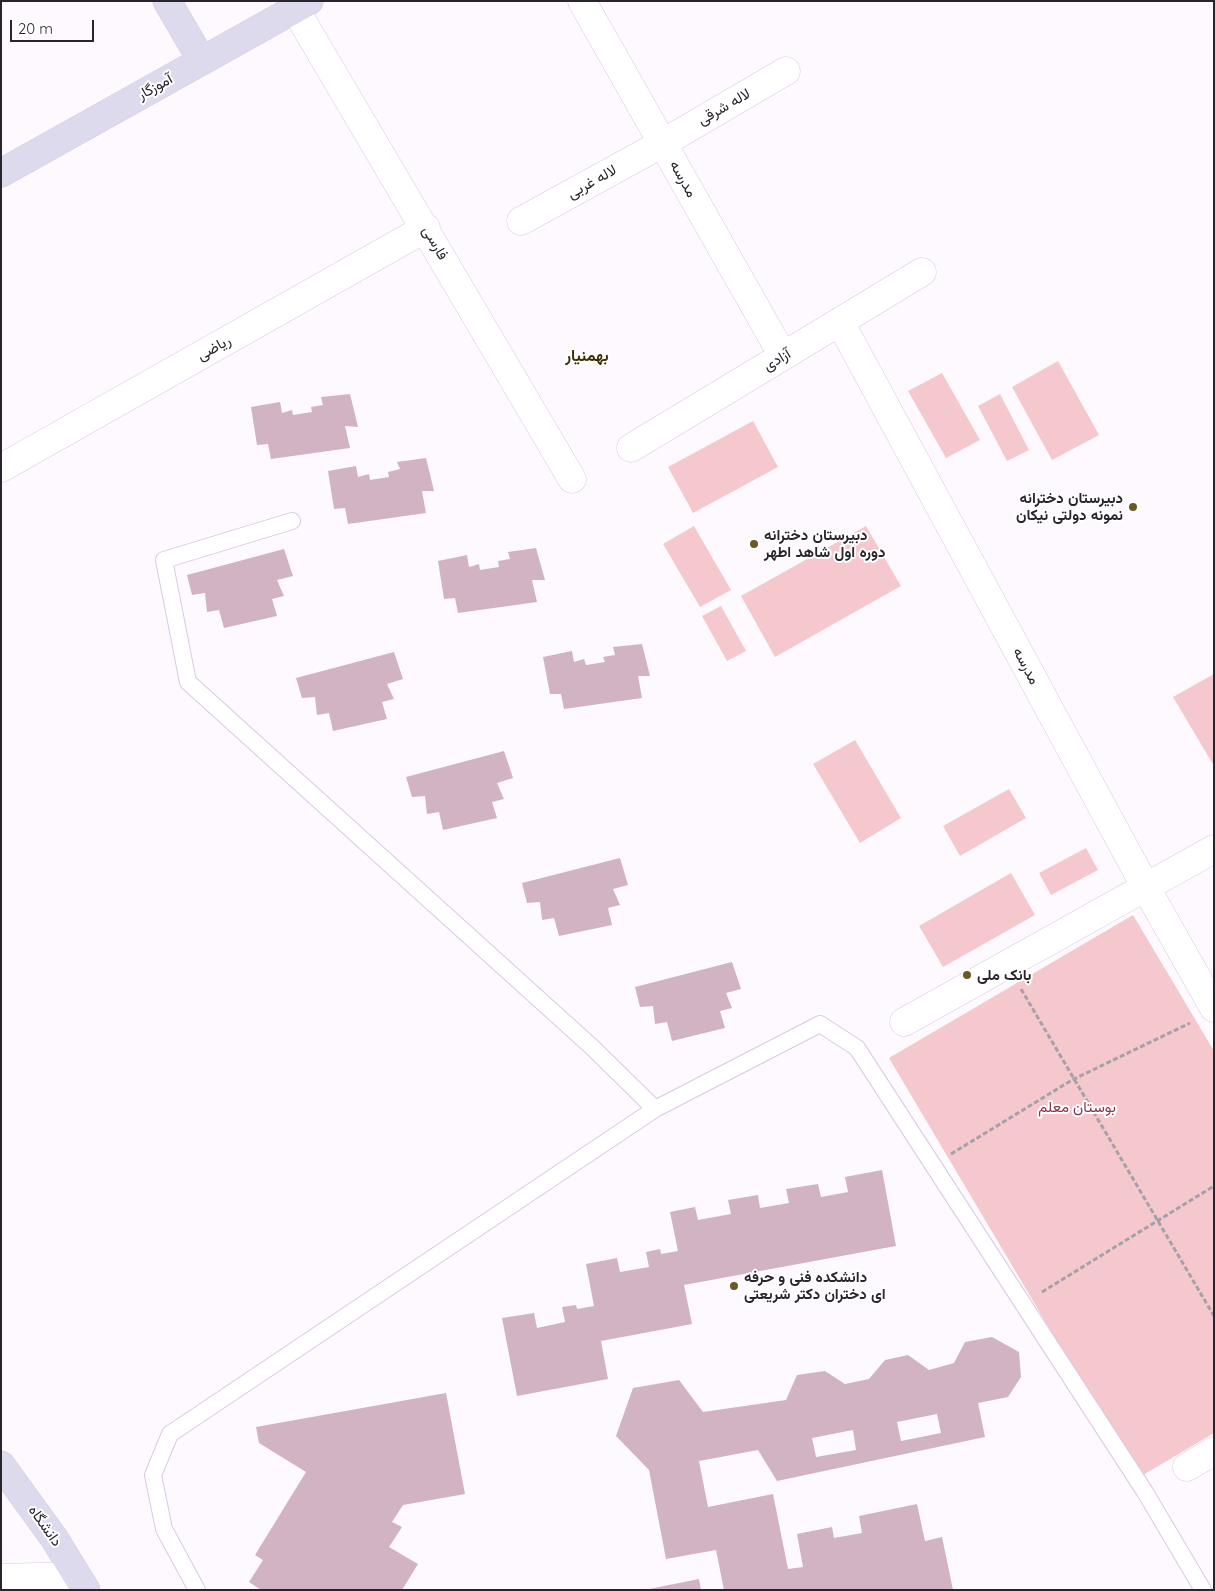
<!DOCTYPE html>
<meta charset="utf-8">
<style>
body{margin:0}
#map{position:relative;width:1215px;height:1591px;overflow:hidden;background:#fdf9fe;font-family:Quicksand,sans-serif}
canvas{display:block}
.frame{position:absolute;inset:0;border:2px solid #2b242e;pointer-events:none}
.scale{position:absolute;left:10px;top:20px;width:84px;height:22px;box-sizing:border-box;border:2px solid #2b242e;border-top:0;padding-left:6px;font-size:15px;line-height:18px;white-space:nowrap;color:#2b242e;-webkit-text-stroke:4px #fff;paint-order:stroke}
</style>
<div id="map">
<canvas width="1215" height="1591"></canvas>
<div class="frame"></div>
<div class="scale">20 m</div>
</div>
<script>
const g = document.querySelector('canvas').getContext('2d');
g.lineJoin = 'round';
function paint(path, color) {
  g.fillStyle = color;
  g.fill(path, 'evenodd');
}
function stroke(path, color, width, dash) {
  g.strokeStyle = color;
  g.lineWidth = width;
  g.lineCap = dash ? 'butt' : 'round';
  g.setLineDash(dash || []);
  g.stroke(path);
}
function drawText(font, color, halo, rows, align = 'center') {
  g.font = font + ' Quicksand,Vazirmatn,sans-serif';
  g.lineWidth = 4;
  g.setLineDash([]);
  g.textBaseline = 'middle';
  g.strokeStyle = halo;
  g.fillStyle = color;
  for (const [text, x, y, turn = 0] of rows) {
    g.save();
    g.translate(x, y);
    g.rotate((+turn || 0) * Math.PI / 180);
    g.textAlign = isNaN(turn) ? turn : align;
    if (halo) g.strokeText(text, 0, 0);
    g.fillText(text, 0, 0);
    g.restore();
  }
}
paint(new Path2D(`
 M1058 361 1099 435 1052 460 1012 387Z
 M942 373 980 440 946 458 908 391Z
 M1000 394 1029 450 1007 461 978 406Z
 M753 421 778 467 693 513 668 467Z
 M694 526 731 590 700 607 663 544Z
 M866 526 901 586 775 657 741 596Z
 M721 606 746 651 727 661 702 616Z
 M1214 674V766L1173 697Z
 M855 740 901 818 860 843 813 764Z
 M1009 789 1026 818 960 856 943 826Z
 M1086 848 1098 870 1051 895 1039 873Z
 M1011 873 1035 915 943 967 919 926Z
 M1133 915 1214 1051V1433L1138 1478 889 1058Z`), '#f5c8ce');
paint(new Path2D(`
 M350 394 358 427 345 426 350 448 271 459 268 444 257 445 251 407 280 402 282 413 292 410 293 415 312 412 311 407 323 405 321 397Z
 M426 458 434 491H422L426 513 348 524 345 508 334 509 328 471 356 466 358 477 369 474 370 480 389 477 388 472 400 469 397 462Z
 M536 548 545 580H532L537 602 458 613 455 598 444 599 438 561 467 555 469 567 479 564 480 570 499 567 498 561 510 559 508 552Z
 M284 549 293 576 277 580 284 596 272 599 277 616 224 628 219 610 207 612 205 593 192 595 187 575Z
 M642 644 650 676H638L642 698 564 709 561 694H550L543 657 572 651 574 662 584 659 586 665 605 662 603 657 615 655 613 647Z
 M394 652 403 679 387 684 394 699 382 702 387 719 333 731 329 713 317 715 315 697 302 698 296 678Z
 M504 751 513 778 497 783 504 799 492 802 497 818 443 830 439 812 427 814 425 796 412 797 406 777Z
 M620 858 628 885 613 889 620 905 608 908 612 925 559 936 554 918 542 920 540 902 527 903 522 883Z
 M732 962 741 989 726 993 732 1008 720 1011 725 1028 672 1041 667 1022 655 1024 653 1006 640 1007 635 987Z
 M882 1170 896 1246 684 1285 692 1324 601 1341 608 1379 517 1396 502 1318 534 1313 537 1328 565 1322 562 1307 576 1305 577 1309 594 1306 586 1264 617 1258 620 1272 649 1267 646 1252 660 1249 661 1254 678 1251 670 1212 695 1207 698 1220 731 1214 728 1200 758 1195 760 1208 789 1203 786 1189 818 1184 821 1197 848 1192 845 1177Z
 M992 1337 1019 1352 1021 1377 1008 1397 978 1403 985 1437 777 1481 758 1450 699 1461 708 1507 773 1494 788 1569 803 1567 797 1534 832 1527 834 1538 862 1533 859 1516 917 1504 925 1541 942 1537 953 1590H724L716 1550 666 1559 649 1470 616 1436 633 1388 679 1380 703 1412 786 1400 797 1375 825 1371 845 1384 869 1379 885 1360 908 1355 929 1370 954 1363 965 1342ZM937 1414 941 1433 901 1441 897 1422ZM853 1430 856 1450 816 1457 812 1438Z
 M446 1393 465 1494 403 1505 392 1522 402 1527 389 1547 418 1564 402 1590H261L249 1582 263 1560 255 1555 306 1472 259 1443 256 1427Z
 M699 1579 701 1590H649V1589Z`), '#d1b3c4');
const lane = new Path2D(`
 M292 521 164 560 188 682 593 1048 655 1109
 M197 1590 164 1529 153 1475 170 1434 655 1109 820 1024 857 1048 1145 1492 1203 1590`);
const street = new Path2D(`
 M582 1 783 356
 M295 9 572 479
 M521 221 663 143 786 71
 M840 322 1145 886 1214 1008
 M631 448 922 272
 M1 468 426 228
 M904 1022 1214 849
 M1187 1467 1214 1451
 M1 1578 77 1576`);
const secondary = new Path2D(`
 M167 1 202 61
 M1 173 309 1
 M1 1465 54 1538 86 1590`);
stroke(lane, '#dcc8e3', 18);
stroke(street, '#dcc8e3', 29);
stroke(secondary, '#dcc8e3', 29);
stroke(new Path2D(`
 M1021 989 1214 1316
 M951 1154 1072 1080 1190 1023
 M1042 1292 1214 1186`), '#a6a1a8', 3, [5, 2.5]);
stroke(lane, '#fff', 16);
stroke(street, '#fff', 28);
stroke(secondary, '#dddaed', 28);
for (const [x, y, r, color] of [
 [1133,507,5,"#6c5726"],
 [754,544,5,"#6c5726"],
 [967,975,5,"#6c5726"],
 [734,1286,5,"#6c5726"]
]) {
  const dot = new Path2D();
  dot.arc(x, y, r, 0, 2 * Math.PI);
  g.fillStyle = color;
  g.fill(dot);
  stroke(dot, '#fff', 2);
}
drawText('15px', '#2b242e', '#fff', [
 ["آموزگار",155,87,-29],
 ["لاله شرقی",724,107,-30],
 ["مدرسه",683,179,61],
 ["لاله غربی",592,182,-29],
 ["فارسی",435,243,60],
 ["ریاضی",214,348,-29],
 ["آزادی",777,360,-31],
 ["مدرسه",1026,666,62],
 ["دانشگاه",45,1526,55]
]);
drawText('bold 15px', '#2b242e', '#fff', [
 ["دبيرستان دخترانه",1123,498,"right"],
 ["نمونه دولتی نيکان",1123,515,"right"],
 ["دبیرستان دخترانه",764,535],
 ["دوره اول شاهد اطهر",764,552],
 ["بانک ملی",977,975],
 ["دانشکده فنی و حرفه",744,1277],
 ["ای دختران دکتر شریعتی",744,1294]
], 'left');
drawText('15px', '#873548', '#fff', [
 ["بوستان معلم",1077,1107]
]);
drawText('bold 16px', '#3d2d03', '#fff', [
 ["بهمنیار",587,356]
]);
</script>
